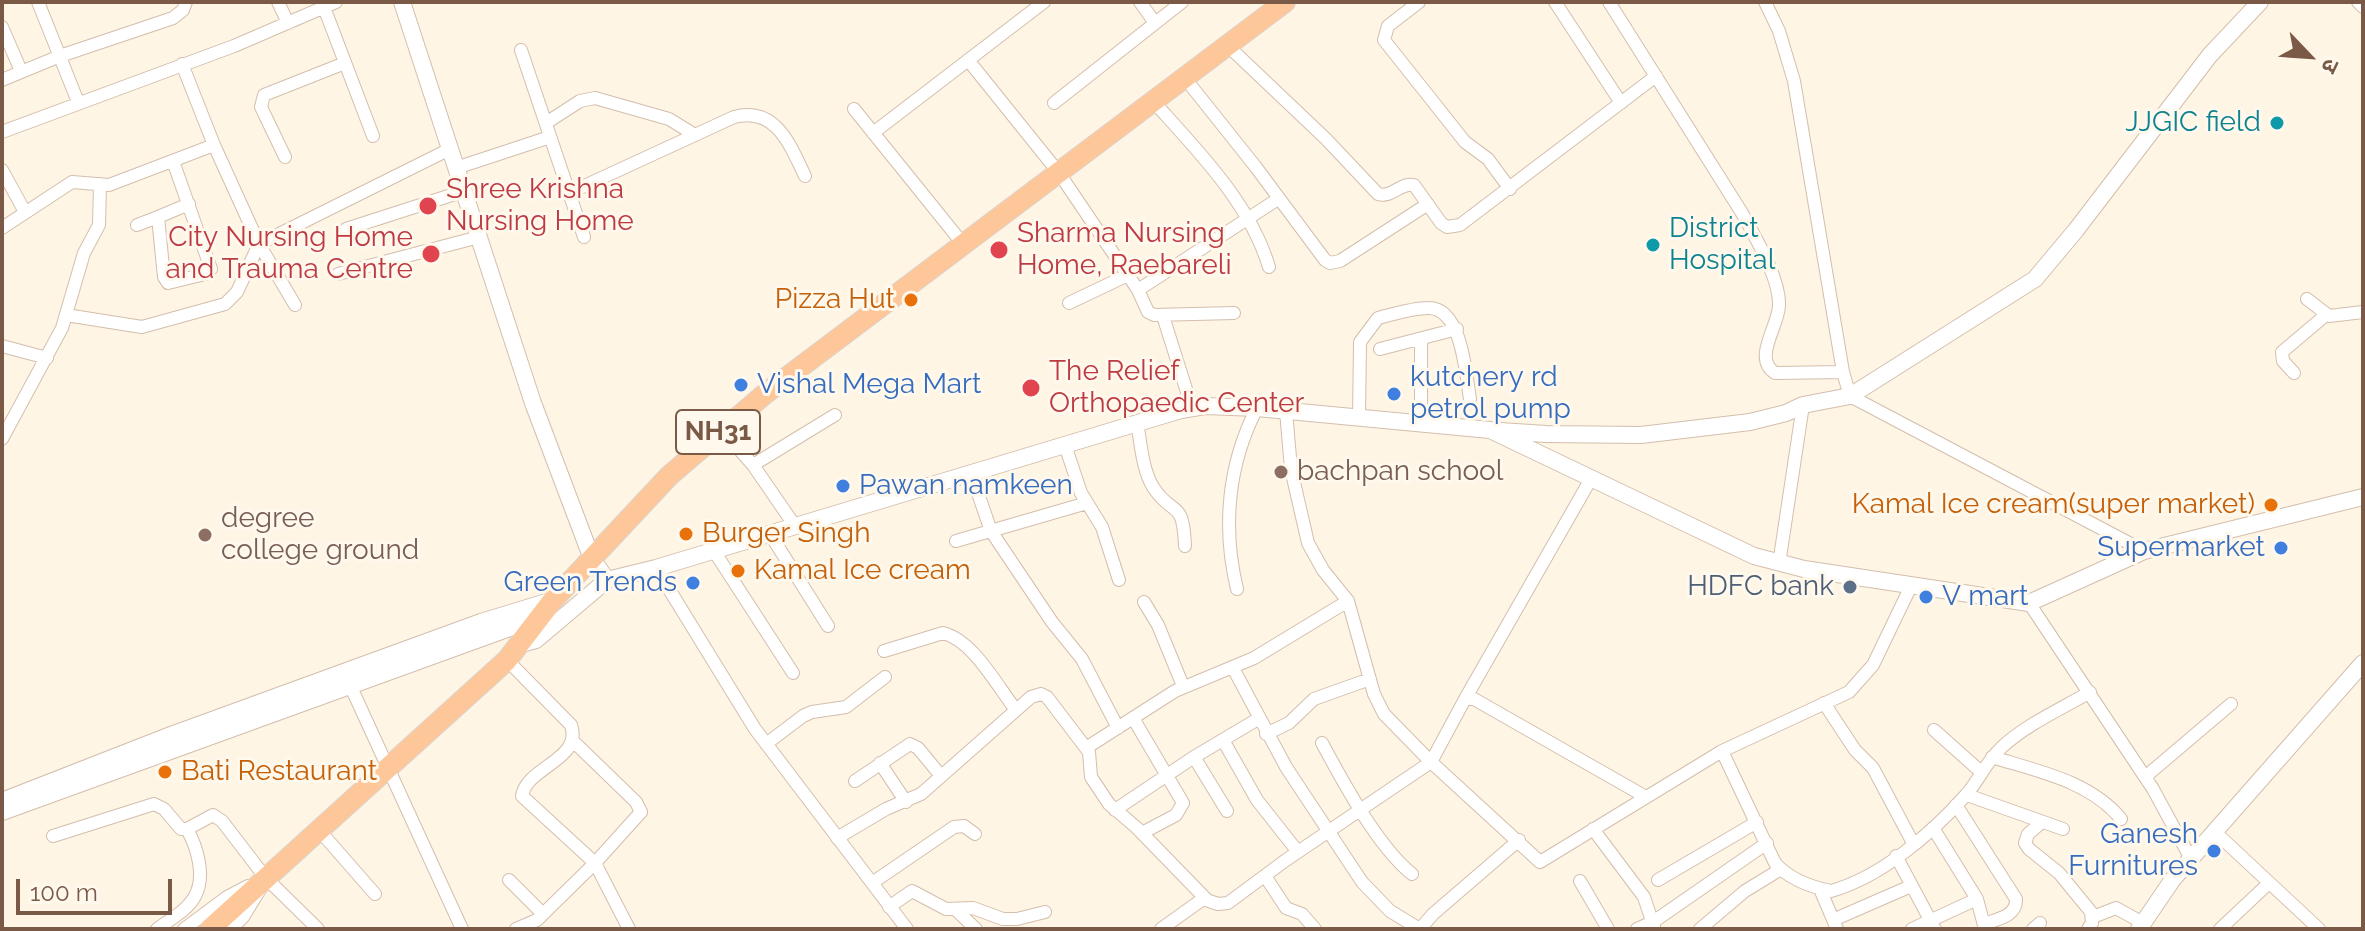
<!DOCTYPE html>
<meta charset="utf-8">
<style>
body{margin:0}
#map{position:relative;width:2365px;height:931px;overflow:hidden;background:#fef5e5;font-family:Raleway,"Noto Sans Devanagari",sans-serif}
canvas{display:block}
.frame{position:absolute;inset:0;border:4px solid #7a5a47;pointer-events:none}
.north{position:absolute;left:2269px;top:16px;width:80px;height:80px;-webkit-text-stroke:6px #fff8ed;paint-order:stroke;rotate:115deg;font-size:22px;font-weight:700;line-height:32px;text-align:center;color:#7a5a47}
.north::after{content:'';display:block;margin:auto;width:28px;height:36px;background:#7a5a47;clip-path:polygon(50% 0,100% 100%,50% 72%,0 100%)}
.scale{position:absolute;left:16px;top:879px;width:156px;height:36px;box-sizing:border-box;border:4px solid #7a5a47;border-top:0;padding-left:10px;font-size:24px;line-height:28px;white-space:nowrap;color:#7a5a47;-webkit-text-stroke:6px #fff8ed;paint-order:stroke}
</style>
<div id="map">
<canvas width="2365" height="931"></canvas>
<div class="frame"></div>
<div class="north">उ</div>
<div class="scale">100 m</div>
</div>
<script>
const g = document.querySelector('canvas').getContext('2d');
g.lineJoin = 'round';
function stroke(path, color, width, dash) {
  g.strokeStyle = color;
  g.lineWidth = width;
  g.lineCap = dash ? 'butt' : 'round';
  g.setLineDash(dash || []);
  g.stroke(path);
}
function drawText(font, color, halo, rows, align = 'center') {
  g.font = font + ' Raleway,sans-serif';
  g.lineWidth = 6;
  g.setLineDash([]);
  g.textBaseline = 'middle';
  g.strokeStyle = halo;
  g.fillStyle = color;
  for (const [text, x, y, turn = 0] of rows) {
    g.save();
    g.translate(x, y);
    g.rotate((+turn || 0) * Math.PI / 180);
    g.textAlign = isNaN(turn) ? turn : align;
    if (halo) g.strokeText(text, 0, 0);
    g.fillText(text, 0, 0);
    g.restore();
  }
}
const minor = new Path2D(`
 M38 2 78 102
 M278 2 288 23
 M322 2 373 136
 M1140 2 1155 23
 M1419 2 1388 26 1384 40 1465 142 1488 159 1510 189
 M1555 2 1621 103
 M1609 2 1742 213C1755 237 1780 278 1779 305 1779 326 1752 358 1775 373L1843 372
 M1765 2 1779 31 1794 81 1843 372 1850 396 2144 551
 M2358 2 2363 7
 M2 27 21 71
 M1227 45 1326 139 1378 194C1393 198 1400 182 1414 185L1441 223 1447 227 1460 225 1656 76
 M521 50 584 237
 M968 60 1059 173 1138 290 1278 199
 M182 64 214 145 259 244 450 149
 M1184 77 1255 166 1325 260 1330 263 1340 261 1428 204
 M2 80 60 56 173 18 183 10 186 2
 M1153 101C1197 150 1250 203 1269 267
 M1054 103 1182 2
 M854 109 963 244
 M546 123 580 101 595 98 669 119 695 135
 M2 132 234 46 336 2
 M873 133 1044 2
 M285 157 261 107 264 95 345 63
 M456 168 550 137
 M2 170 25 212
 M569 193 734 117C776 106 790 145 805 176
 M158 217 189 204
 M137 225 158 217 164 277 168 283 205 274 211 269 173 161
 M2 228 72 182 109 185 214 145
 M346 229 464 191
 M259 244 295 305
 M338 274 479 237
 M1138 290 1148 312 1154 315 1234 313
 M2307 299 2329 316 2363 312
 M1069 303 1128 275
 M66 315 142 327 225 304 237 292 259 244
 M1163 316 1192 408
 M1421 339V423
 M2 346 47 358
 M1380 349 1457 329
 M2294 373 2283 361 2282 352 2327 314
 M1286 411 1291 469 1308 543 1323 570 1348 601 1374 694 1384 714 1431 762 1465 699H1474L1646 797
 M1359 418 1360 342 1378 318C1394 314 1412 308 1428 308 1462 307 1466 375 1470 399
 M1137 423C1141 443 1142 469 1153 487 1173 518 1183 497 1185 546
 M722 430 753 465 795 526
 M2 439 62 328 84 253 99 225 100 184
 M1065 445 1081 493 1102 527 1119 580
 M753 465 835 415
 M971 473 991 531 1052 622 1082 659 1118 728
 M770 534 828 626
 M956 541 1087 503
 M714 551 793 673
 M1779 564 1803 405
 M656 568 755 729 907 929
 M1237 589C1222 527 1228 464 1257 408
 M1144 602 1158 625 1183 686
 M2029 603 2153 789 2191 859
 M884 651 943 633C973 640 997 686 1016 710
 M507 660 571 725C583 760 526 767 522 796L595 863 629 929
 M1233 668 1286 767 1362 882 1390 911 1418 928
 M350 685 462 929
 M1465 699 1592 477
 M1824 703 1855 750 1873 768 1913 843
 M1133 718 1183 803 1176 815 1142 833
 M1934 730 1980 771
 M1266 734 1289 723 1314 699 1370 679
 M1223 740 1257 800 1298 852
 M1322 743C1343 782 1378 847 1412 874
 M766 744 803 716 812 712 846 707 885 677
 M1086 748 1175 691 1254 658 1348 601
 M1722 751 1775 863C1789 879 1811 887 1831 891 1881 877 1931 834 1965 796 1979 781 1984 764 2002 747 2027 724 2061 709 2090 692
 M1194 757 1227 811
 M1992 757C2037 771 2090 781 2121 819
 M880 763 906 802
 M2145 777 2231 704
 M855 781 910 744 918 748 941 776
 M1967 795 2063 829
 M1956 805 2016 899C2017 916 1998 919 1984 924
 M1115 810 1194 757 1258 719
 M2042 822 2028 834 2025 843 2029 849 2059 873 2091 912 2092 923 2088 929
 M1933 828 1977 899 1985 929
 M1593 829 1644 897 1654 927
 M319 830 375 894
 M2215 832 2319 929
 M53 836 154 804 164 809 181 829H187L213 815 222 821 265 877 318 929
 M837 838 886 809 921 794 1031 697 1041 694 1047 697 1089 752 1091 777 1109 804 1137 828 1206 899
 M1896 856 1935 929
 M1265 876 1286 908 1302 914 1315 929
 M509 880 543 914
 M1658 880 1757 822
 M1580 881 1608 929
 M872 883 954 827 964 826 975 834
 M1820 889 1837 929
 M889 907 912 891 946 909 973 908 1003 919H1017L1045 912
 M955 909 976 929
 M2093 917 2116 908 2143 923
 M1833 920 1911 886
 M157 929C169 920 188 910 195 896 206 876 197 847 187 829
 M184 929 227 897 248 886
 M231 929 243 917 259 891
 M516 929 537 920 595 863 641 812 636 802 573 741
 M1161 929 1203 899 1218 904 1228 903 1286 860 1431 762 1540 862 1722 751 1849 692 1873 665 1911 586
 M1420 929 1433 914 1519 840
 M1637 929 1653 922 1767 843
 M1700 929 1745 891 1781 869
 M1912 929 1977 899
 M2033 929 2040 923
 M2220 929 2269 883`);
const tertiary = new Path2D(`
 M402 2 533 403 592 559 607 580 656 568 1181 410 1205 406 1257 408 1490 430 1754 556 1804 569 2029 603 2144 551 2363 497
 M1500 431 1546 434 1641 435 1750 422 1786 413 1803 405 1850 396 2035 279 2076 230 2210 55 2260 2
 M521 644 536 640 607 580
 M2 801 171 735 481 622 553 600
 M2 812 540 617
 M2139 929 2173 879 2363 663`);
const trunk = new Path2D(`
 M210 929 507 660 553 600 669 476 766 393 1285 2`);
stroke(minor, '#d4beac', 14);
stroke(tertiary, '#d4beac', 18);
stroke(trunk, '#dcd4cf', 22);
stroke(minor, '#fff', 12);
stroke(tertiary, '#fff', 16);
stroke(trunk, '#fec799', 20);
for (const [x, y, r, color] of [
 [2277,123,8,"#0f9aa8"],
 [428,206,10,"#e0444e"],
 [1653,245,8,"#0f9aa8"],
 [999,250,10,"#e0444e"],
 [431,254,10,"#e0444e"],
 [911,300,8,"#e8710a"],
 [741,385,8,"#3f7fe0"],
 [1031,388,10,"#e0444e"],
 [1394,394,8,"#3f7fe0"],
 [1281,472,8,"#8d6e63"],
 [843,486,8,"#3f7fe0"],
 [2271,505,8,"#e8710a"],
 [686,534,8,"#e8710a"],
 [205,535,8,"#8d6e63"],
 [2281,548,8,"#3f7fe0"],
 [738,571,8,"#e8710a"],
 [693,583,8,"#3f7fe0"],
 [1850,587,8,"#5c6f8a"],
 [1926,597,8,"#3f7fe0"],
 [165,772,8,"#e8710a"],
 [2214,851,8,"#3f7fe0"]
]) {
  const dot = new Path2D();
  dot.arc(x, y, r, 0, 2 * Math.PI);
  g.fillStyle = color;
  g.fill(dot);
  stroke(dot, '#fff8ed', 3);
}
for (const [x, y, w] of [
 [718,432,84]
]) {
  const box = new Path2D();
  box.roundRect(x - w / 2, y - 22, w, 44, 6);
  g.fillStyle = '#fff8ed';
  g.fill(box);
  stroke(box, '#7a5a47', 2);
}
drawText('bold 26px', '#7a5a47', null, [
 ["NH31",718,432]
]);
drawText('28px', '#0d838f', '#fff8ed', [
 ["JJGIC field",2261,123],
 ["District",1669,229,"left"],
 ["Hospital",1669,261,"left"]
], 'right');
drawText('28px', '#be3a42', '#fff8ed', [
 ["Shree Krishna",446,190],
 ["Nursing Home",446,222],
 ["Sharma Nursing",1017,234],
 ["Home, Raebareli",1017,266],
 ["City Nursing Home",413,238,"right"],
 ["and Trauma Centre",413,270,"right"],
 ["The Relief",1049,372],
 ["Orthopaedic Center",1049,404]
], 'left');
drawText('28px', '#c56008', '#fff8ed', [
 ["Pizza Hut",895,300,"right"],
 ["Kamal Ice cream(super market)",2255,505,"right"],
 ["Burger Singh",702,534],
 ["Kamal Ice cream",754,571],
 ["Bati Restaurant",181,772]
], 'left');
drawText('28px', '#366cbe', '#fff8ed', [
 ["kutchery rd",1410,378],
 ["petrol pump",1410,410],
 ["Vishal Mega Mart",757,385],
 ["Pawan namkeen",859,486],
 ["Supermarket",2265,548,"right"],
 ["Green Trends",677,583,"right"],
 ["V mart",1942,597],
 ["Ganesh",2198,835,"right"],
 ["Furnitures",2198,867,"right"]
], 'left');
drawText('28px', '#785e54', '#fff8ed', [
 ["bachpan school",1297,472],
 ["degree",221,519],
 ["college ground",221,551]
], 'left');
drawText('28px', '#4e5e75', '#fff8ed', [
 ["HDFC bank",1834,587]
], 'right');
</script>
